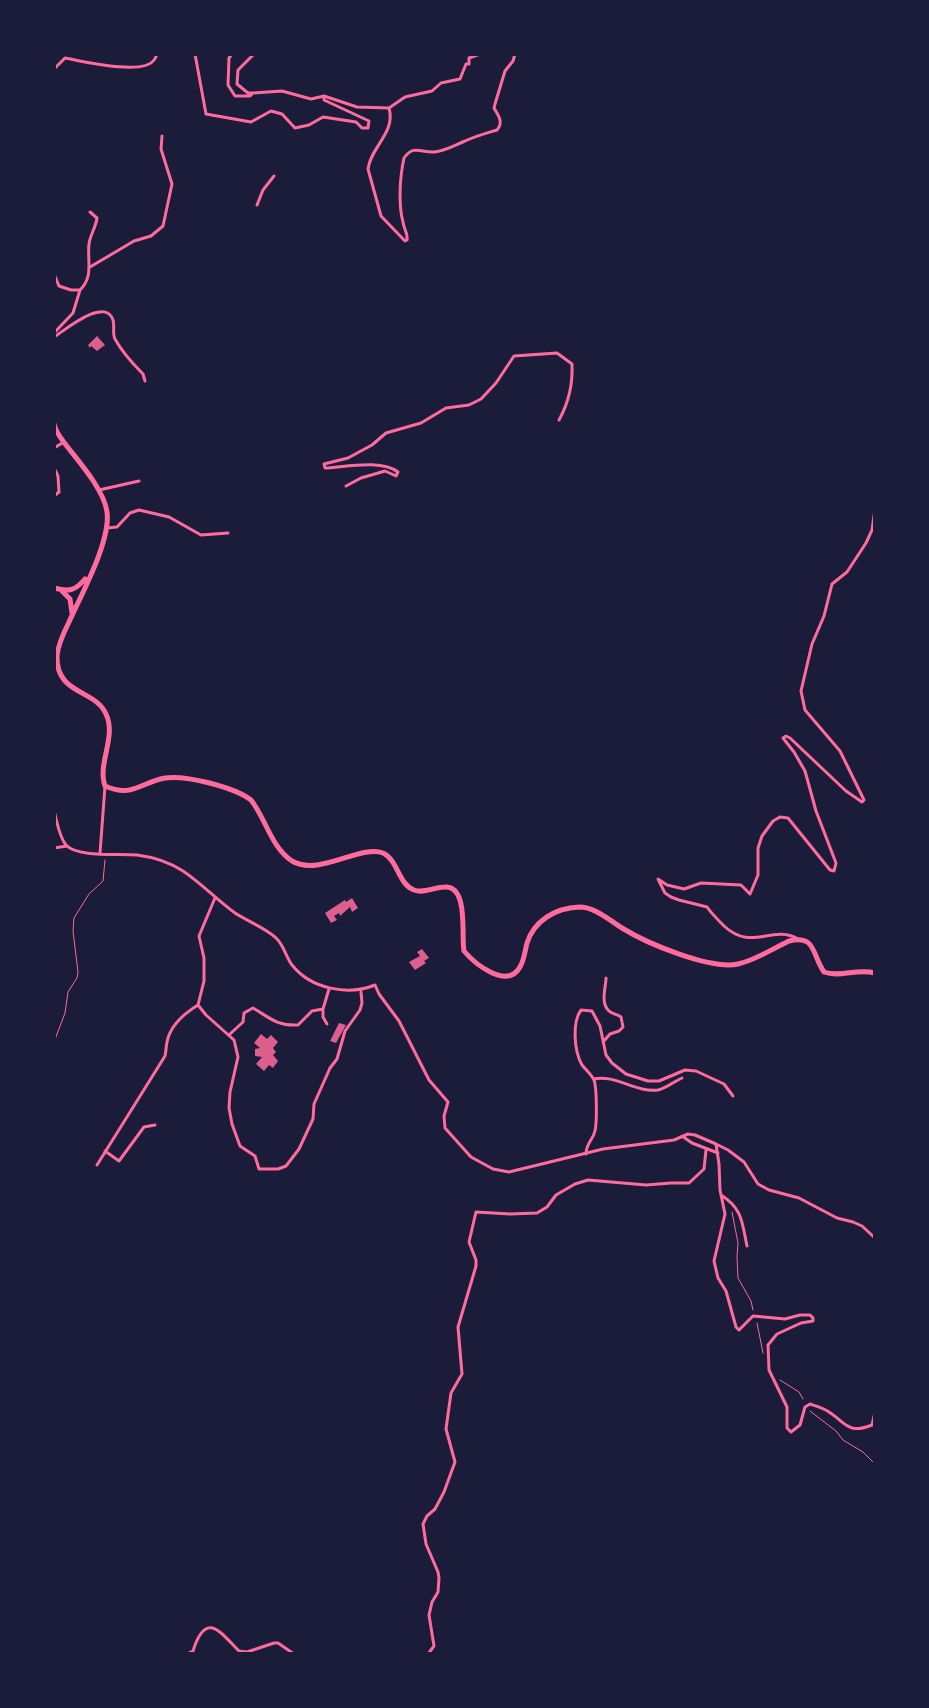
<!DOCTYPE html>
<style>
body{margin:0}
#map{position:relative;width:929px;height:1708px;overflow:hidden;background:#1b1b3a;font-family:"PT Sans Narrow",sans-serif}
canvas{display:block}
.frame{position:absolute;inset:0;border:56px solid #1b1b3a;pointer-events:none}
</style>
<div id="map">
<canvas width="929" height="1708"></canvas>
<div class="frame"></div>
</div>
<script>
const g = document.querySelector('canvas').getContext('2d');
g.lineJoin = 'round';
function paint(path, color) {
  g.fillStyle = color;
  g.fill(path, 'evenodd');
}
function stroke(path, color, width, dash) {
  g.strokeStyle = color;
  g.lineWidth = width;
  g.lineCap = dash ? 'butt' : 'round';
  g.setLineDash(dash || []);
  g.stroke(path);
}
paint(new Path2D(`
 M97 336 105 345 97 351 91 346 90 348 88 345Z
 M352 898 358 908 352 912 350 907 340 916 339 913 334 916 337 920 331 923 325 913 345 900 346 902Z
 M422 949 429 958 424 961 426 963 415 970 409 962 420 956 417 952Z
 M339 1023 346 1025 336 1043 330 1041Z
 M261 1034 267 1039 271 1035 278 1042 273 1048 276 1052 273 1055 278 1061 273 1068 269 1065 264 1071 256 1064 262 1057 255 1056V1049L260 1048 254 1043Z`), '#dd5f8e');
stroke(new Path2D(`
 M54 1042 65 1013 68 992 77 978 78 972 73 931 74 918 89 894 103 881 105 860
 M732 1212 738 1243 737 1256 738 1278 751 1301 753 1310
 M757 1323 763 1353
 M780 1380 799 1392 803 1399
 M810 1411 836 1431 843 1440 863 1452 875 1464`), '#ff6b9d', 1);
stroke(new Path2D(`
 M195 54 206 114 251 122 271 111 282 114 295 128 309 125 323 117 356 122 362 128H368L369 121 324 100V96L357 107 389 108 405 97 432 91 441 83 460 79 466 64H469V58L480 54
 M232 54 229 58 228 85 235 96H250L253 93 282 91 311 99 324 96
 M54 69 65 58C82 61 143 76 154 60 156 58 156 56 157 54
 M253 93H248L237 84 238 70 254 54
 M389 108C396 133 371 146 368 169L381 216 405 241 407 240C408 233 404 230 403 222 398 204 400 176 404 158 414 144 421 153 434 152 446 151 455 145 465 141 476 136 487 133 497 130 504 122 498 115 494 108L495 104 505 71 513 61 515 54
 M257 205 263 190 274 176
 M90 267 134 241 151 236 163 226 172 184 161 149 162 136
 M54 274 59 286 71 290H80C94 276 87 261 89 244 90 235 96 227 97 218L90 212
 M54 333 73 313 80 290
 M54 337C64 331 105 296 113 320 115 326 112 333 115 339 121 350 134 365 143 374L145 381
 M54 448 64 442
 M54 468 58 476 59 492 54 496
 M346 486 361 478 385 471 396 476 398 472C382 459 345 467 325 468L324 464 348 458 372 445 386 433 421 423 446 408 469 405 481 399 496 383 514 356 557 353 572 364C573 385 569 402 559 420
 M99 490 139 481
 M107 528 117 527 130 513 139 510 169 517 201 535 228 533
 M54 811C57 821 59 837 66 845 78 858 119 853 137 855 153 857 169 862 183 871 201 883 217 900 235 913 247 921 268 929 277 939 284 946 286 957 292 965 311 989 348 996 375 985L379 994 399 1021 429 1080 448 1102 444 1116 445 1128 471 1157 493 1169 509 1172 603 1149 674 1140 688 1134 695 1135 716 1144 719 1164 720 1190 725 1214 714 1261 718 1278 726 1291 736 1327 739 1330 753 1316 785 1319 800 1315H810L813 1318V1321L801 1323 777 1334 768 1345 769 1370 787 1407V1428L791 1432 800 1425 805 1407 810 1404C816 1406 824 1408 829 1412 845 1422 848 1435 872 1425L875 1412
 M54 848 67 846
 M100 853 105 786
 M215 898 199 936 204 958V981L198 1005 206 1015 234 1040 238 1057 230 1092 229 1108 232 1124 240 1146 255 1156 259 1169H278L286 1166 299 1149 313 1119 314 1104 330 1068 337 1059 345 1031 360 1010 362 1003 361 992
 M798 939C772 924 752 952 724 926 718 920 712 914 707 907L679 900 671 897 665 893 658 879 667 885 684 889 701 883 741 885 750 894 758 875V848L762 836 773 821 780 817 788 818 830 870 834 871 836 863 816 811 805 771 794 752 783 738 786 736 790 738 846 791 862 802 864 800 840 751 805 710 801 691 812 644 824 616 832 584 847 572 866 543 872 530 875 509
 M323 1009V1017L327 1024
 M230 1034 243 1022 244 1013 253 1008C270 1018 277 1026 298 1025L312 1011 323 1009 329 989
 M603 1042 610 1034 619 1031 623 1027 621 1017C617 1014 612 1014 609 1011 600 1003 606 987 606 978
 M594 1079C615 1074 636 1093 658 1090 667 1088 673 1082 682 1078
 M682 1136 692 1143 718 1153
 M716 1144 728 1150 744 1162 758 1184 769 1190 799 1198 837 1218 853 1222 862 1226 875 1238
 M105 1151 119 1161 144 1127 155 1125
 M586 1154C586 1143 593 1140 595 1131 597 1122 597 1088 594 1080 591 1074 586 1070 582 1065 574 1051 572 1022 581 1010L592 1011 600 1026 606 1055 612 1063 626 1074 648 1081H659L685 1070 696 1071 724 1084 733 1096
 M97 1165 165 1056C166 1052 166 1047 167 1042 170 1026 185 1013 198 1005
 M721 1195C743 1209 742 1223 747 1246
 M187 1654 193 1651C206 1610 220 1632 239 1651L247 1652 274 1643H278L294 1654
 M428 1654 434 1646 429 1615 432 1602 438 1592 439 1578 438 1572 426 1544 423 1524 427 1516 435 1509 444 1492 455 1462 446 1429 451 1393 462 1374 458 1327 476 1266V1260L469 1242 476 1212 510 1214 537 1213 547 1207 556 1195 575 1184 588 1180 646 1185 671 1183H689L704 1169 706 1150`), '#ff6b9d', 3);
stroke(new Path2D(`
 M54 424C56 433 61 438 66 445 80 463 104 490 107 512 111 541 81 595 69 622 64 632 58 644 57 656 56 695 95 689 106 714 117 737 97 763 105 786 133 798 139 783 165 778 186 775 234 787 251 800 266 819 271 847 292 861 319 877 361 844 383 853 398 860 398 884 414 890 424 894 434 887 445 887 469 886 461 936 464 951 475 964 507 990 520 967 524 960 525 951 527 943 534 921 555 908 579 907 595 907 609 920 622 928 646 943 710 970 738 964 756 960 772 949 789 941 816 934 812 955 824 972 840 978 857 968 875 973
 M54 588C69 592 75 591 85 579
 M62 591 70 599 72 613`), '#ff6b9d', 5);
</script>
